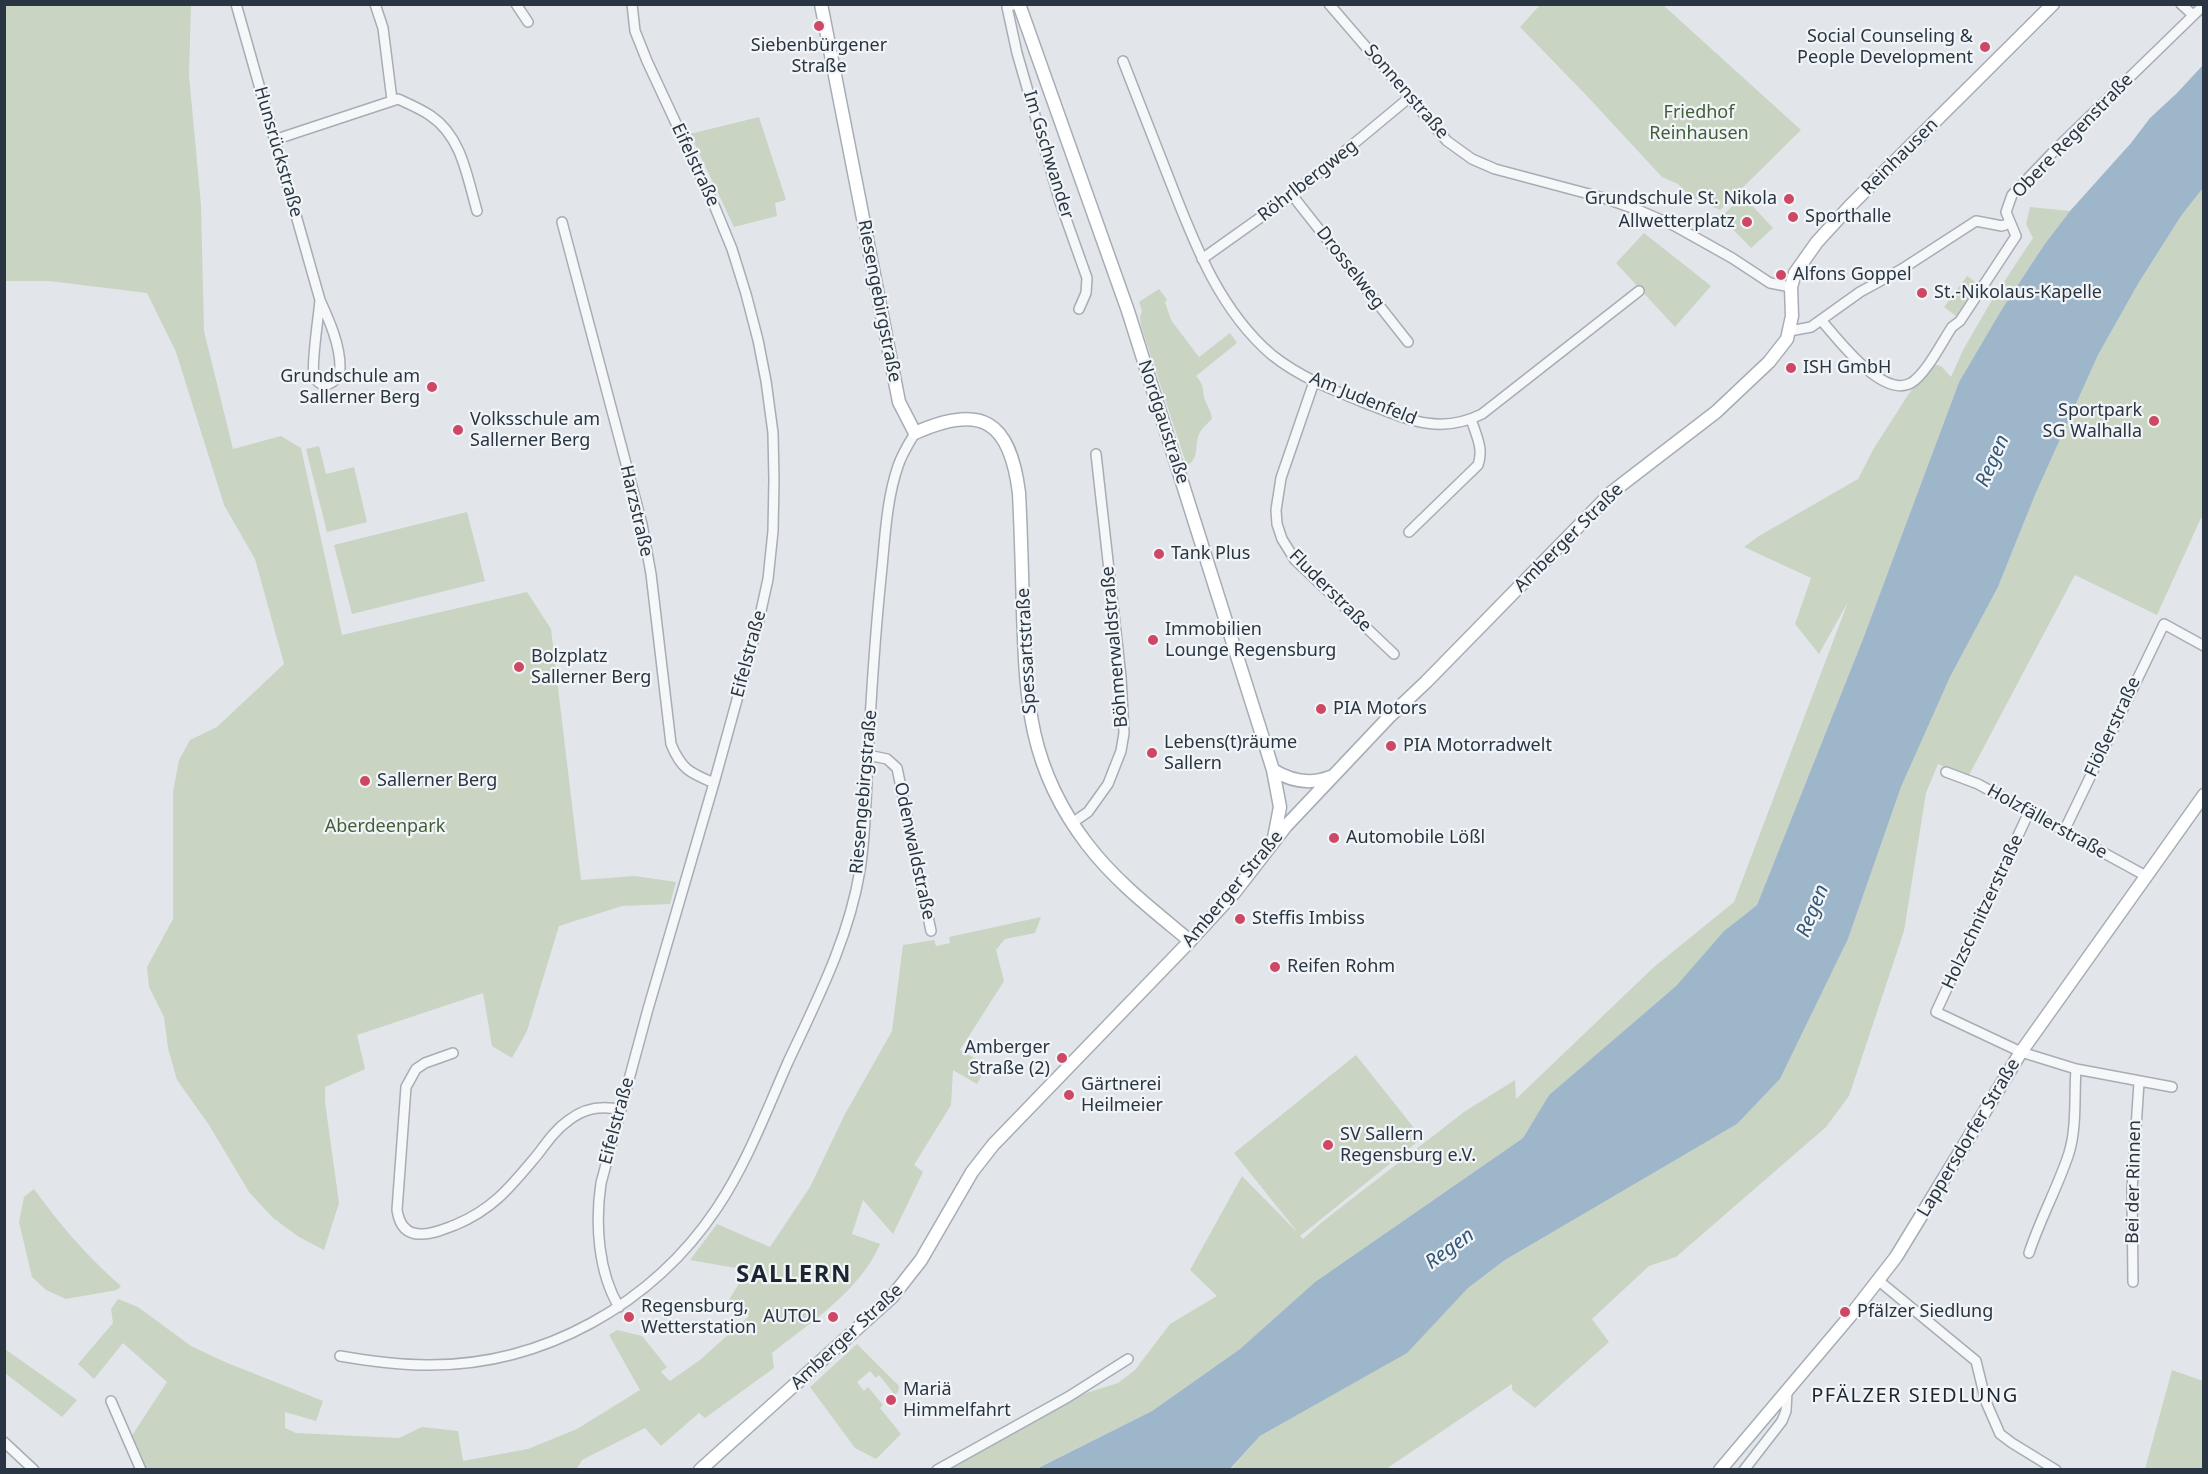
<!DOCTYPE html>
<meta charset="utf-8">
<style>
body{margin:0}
#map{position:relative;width:2208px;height:1474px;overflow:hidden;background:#e2e6eb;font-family:"Noto Sans",sans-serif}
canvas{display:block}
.frame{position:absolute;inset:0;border:6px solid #2a3543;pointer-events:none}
</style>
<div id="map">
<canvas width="2208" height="1474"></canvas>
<div class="frame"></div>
</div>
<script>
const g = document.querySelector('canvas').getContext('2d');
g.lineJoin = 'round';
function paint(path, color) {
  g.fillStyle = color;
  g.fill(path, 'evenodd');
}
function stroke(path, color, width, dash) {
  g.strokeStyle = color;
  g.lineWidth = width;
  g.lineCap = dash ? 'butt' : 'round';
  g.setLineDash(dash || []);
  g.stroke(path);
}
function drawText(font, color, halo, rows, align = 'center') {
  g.font = font + ' "Noto Sans",sans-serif';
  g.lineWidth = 4.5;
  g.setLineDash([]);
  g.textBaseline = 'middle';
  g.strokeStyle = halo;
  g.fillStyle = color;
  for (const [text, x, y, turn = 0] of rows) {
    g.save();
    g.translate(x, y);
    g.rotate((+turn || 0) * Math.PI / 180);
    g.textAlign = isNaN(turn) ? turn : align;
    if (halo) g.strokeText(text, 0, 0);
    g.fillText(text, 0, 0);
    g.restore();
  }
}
paint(new Path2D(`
 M4 5H191L189 75 201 205 204 331 233 449 281 436 301 448 342 635 527 592 551 629 581 880 635 876 676 882 670 904 622 906 559 926 527 1031 512 1058 492 1046 483 993 357 1035 365 1069 325 1087V1102L339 1203 324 1250 299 1237 273 1218 249 1192 209 1125 177 1080 168 1048 164 1017 149 987 147 967 173 919V792L179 760 190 740 217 727 284 664 255 559 224 505 176 352 147 293 49 281H5Z
 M1540 5H1663L1801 130 1720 210 1691 197 1678 184 1662 177 1586 95 1520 27Z
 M759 117 786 200 775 203 777 216 734 227 690 134Z
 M2203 188V517L2201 518 2157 615 2075 575 1968 777 1938 764 1926 793 1904 931 1849 1096 1826 1127 1676 1257 1649 1266 1592 1319 1609 1342 1535 1408 1512 1390V1384L1386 1469 1230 1470 1260 1436 1406 1353 1468 1288 1505 1260 1737 1124 1780 1079 1848 939 1901 787 1950 677 1998 587 2035 495 2098 355 2138 284 2181 216Z
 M1743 196 1773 228 1751 248 1721 217Z
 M2030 207 2070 211 2044 245 2002 309 1959 382 1863 639 1757 905 1724 931 1676 986 1549 1095 1523 1138 1315 1282 1240 1349 1152 1411 1035 1469 949 1470 1083 1394 1118 1383 1135 1370 1170 1324 1217 1296 1190 1270 1242 1176 1299 1234 1234 1153 1356 1055 1422 1138 1300 1236 1303 1239 1322 1222 1464 1112 1515 1080 1516 1099 1654 967 1734 902 1848 602 1819 654 1795 624 1811 578 1744 547 1759 536 1858 479 1874 448 1908 395 1932 364 1941 366 1951 377 1963 350 1992 300 2033 238 2026 224Z
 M1644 233 1711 286 1675 327 1616 263Z
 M1967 276 1978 284 1956 316 1944 307Z
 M1159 289 1167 300 1165 302 1171 320 1199 357 1230 333 1237 343 1196 376C1206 388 1201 387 1205 400 1208 407 1211 411 1212 419 1208 423 1201 429 1199 434 1194 447 1200 457 1187 466L1141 326 1140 317 1142 311 1139 302Z
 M319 446 326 474 354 467 367 522 327 532 306 449Z
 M467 512 485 581 352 614 334 545Z
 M1041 917 1035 933 1005 939 996 950 1004 981 960 1050 987 1065 977 1084 953 1070 951 1105 914 1165 923 1172 893 1234 863 1200 852 1234 880 1244C860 1291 811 1322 772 1353L774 1368 705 1418 699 1413 661 1446 645 1428 582 1460 576 1470 144 1469 131 1437 167 1382 123 1343 94 1379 78 1364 113 1323 111 1309 118 1299 138 1307 191 1346 225 1362 323 1401 316 1421 285 1412V1428L296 1433 399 1438 422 1427 458 1431 463 1461 528 1449 577 1429 640 1390 609 1335 617 1330 642 1336 667 1367 661 1372 670 1381 700 1360 749 1316 738 1304 729 1300 747 1270 690 1260 717 1224 770 1247 810 1187 844 1116 892 1031 903 945 934 940 936 946 950 943 949 937Z
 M34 1189C62 1227 85 1254 121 1286L117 1290 66 1299 46 1290 32 1277 19 1222 24 1197Z
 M857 1344 899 1386 898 1392 895 1395 879 1375 876 1378 870 1371 857 1382 864 1391 868 1387 883 1405 880 1408 901 1434 876 1459 855 1448 810 1387Z
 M5 1349 77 1400 62 1417 5 1373Z
 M2172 1370 2203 1381V1469H2145Z`), '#c9d4c3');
paint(new Path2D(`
 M2203 65V188L2181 216 2138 284 2098 355 2035 495 1998 587 1950 677 1901 787 1848 939 1780 1079 1737 1124 1505 1260 1468 1288 1407 1353 1260 1436 1230 1469H1036L1152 1411 1240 1349 1315 1282 1523 1138 1549 1095 1676 986 1724 931 1757 905 1863 639 1959 382 2002 309 2044 245 2070 211 2131 143 2150 118 2177 93Z`), '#9eb6ca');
const street = new Path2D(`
 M236 4 320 300C329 320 340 344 340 367 340 383 320 393 314 375 311 364 319 314 320 300
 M375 4 383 28 392 100
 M516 4 528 22
 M1015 4 1007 7 1017 53 1060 202 1087 278 1086 293 1079 309
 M1329 4 1447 141 1472 159 1495 169 1604 198 1638 210 1675 226 1732 258 1770 283 1791 287
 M2181 4 2193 15
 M1123 61C1138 100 1153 138 1168 176 1193 240 1218 309 1272 355 1302 379 1338 392 1373 406 1411 421 1442 434 1482 414L1639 291
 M274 140 398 99C409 104 421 109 431 116 462 137 467 177 477 211
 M1292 195 1408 342
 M562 222 642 524 651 574 671 744C681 769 690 773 714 783
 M1202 259 1292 195 1410 97
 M1821 320C1837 338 1882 399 1911 383 1926 374 1942 342 1952 327L1960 321 2016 236 2006 212 2012 195 2057 148 2204 5
 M1790 331 1811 327 1860 292 1902 269 1976 221 2002 226 2010 223
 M1314 382 1281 478 1276 510 1277 524 1282 539 1295 560 1394 654
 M1409 532 1478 465C1484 449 1476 435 1471 419
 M868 755 887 759 897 768 931 931
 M1946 772 1978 784 2146 876
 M2029 812 1936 1012 2021 1052 2076 1069 2172 1087
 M1072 823 1088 812 1108 784 1121 751 1124 733 1121 677 1096 454
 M2064 831 2164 624 2204 646
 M453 1053 425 1063 416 1069 406 1087 397 1210C399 1223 405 1234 420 1234 431 1235 444 1229 455 1225 494 1209 512 1185 538 1154 547 1142 556 1129 569 1120 585 1108 601 1105 621 1110
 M2029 1253C2040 1219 2058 1187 2069 1153 2077 1127 2074 1096 2076 1069
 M1879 1281 1976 1361 1986 1402 2000 1434 2012 1443 2056 1470
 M2133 1282 2132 1190 2139 1082
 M619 1307C598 1272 595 1223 601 1183L648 1009 714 783 759 620 768 579 773 531 774 480 773 433 766 381 758 340 746 294 732 249 714 205 647 61 635 31 632 4
 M340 1356C369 1361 397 1365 427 1365 543 1366 653 1304 717 1208 747 1163 766 1112 788 1062 817 1000 849 938 860 870 866 833 866 795 868 758 871 697 875 637 881 577 885 540 886 501 898 466 902 454 909 443 915 433
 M111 1401 141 1470
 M4 1442 34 1470
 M937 1470 1068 1397 1128 1359
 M1744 1470 1782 1421 1786 1411 1787 1392`);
const secondary = new Path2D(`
 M821 4 899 402 915 433C982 403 1010 421 1019 493 1021 532 1022 572 1023 611 1026 703 1029 768 1087 844 1116 882 1154 911 1190 941
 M1019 4 1128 311 1273 770 1280 807 1274 838
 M1273 770C1291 781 1310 785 1330 777
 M700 1470 892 1297 921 1260 972 1172 993 1145 1190 941 1234 893 1286 826 1389 717 1426 682 1612 492 1716 412 1769 362 1787 339 1792 316 1791 287 1795 273 1817 242 1850 206 2053 4
 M1720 1470 1851 1315 1896 1257 2021 1052 2204 795`);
stroke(street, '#a7adb5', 12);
stroke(secondary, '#a7adb5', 15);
stroke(street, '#f5f7f9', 9);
stroke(secondary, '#fff', 12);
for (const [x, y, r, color] of [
 [819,26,6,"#ce4865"],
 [1985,47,6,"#ce4865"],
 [1789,199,6,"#ce4865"],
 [1793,217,6,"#ce4865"],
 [1747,222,6,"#ce4865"],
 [1781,275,6,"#ce4865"],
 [1922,293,6,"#ce4865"],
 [1791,368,6,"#ce4865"],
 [432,387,6,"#ce4865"],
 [2154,421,6,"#ce4865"],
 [458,430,6,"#ce4865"],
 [1159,554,6,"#ce4865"],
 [1153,640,6,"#ce4865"],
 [519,667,6,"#ce4865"],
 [1321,709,6,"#ce4865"],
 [1391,746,6,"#ce4865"],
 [1152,753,6,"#ce4865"],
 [365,781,6,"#ce4865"],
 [1334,838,6,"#ce4865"],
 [1240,919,6,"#ce4865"],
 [1275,967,6,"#ce4865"],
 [1062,1058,6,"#ce4865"],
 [1069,1095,6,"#ce4865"],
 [1328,1145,6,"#ce4865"],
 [1845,1312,6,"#ce4865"],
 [629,1317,6,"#ce4865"],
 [833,1317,6,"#ce4865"],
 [891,1400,6,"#ce4865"]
]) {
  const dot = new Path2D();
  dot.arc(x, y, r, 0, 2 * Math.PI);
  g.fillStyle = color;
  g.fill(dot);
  stroke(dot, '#f2f5f8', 2);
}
drawText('18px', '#2a3543', '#f2f5f8', [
 ["Social Counseling &",1973,37,"right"],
 ["People Development",1973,58,"right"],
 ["Siebenbürgener",819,46,"center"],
 ["Straße",819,67,"center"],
 ["Grundschule St. Nikola",1777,199,"right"],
 ["Sporthalle",1805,217],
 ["Allwetterplatz",1735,222,"right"],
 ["Alfons Goppel",1793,275],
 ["St.-Nikolaus-Kapelle",1934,293],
 ["ISH GmbH",1803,368],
 ["Grundschule am",420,377,"right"],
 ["Sallerner Berg",420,398,"right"],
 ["Sportpark",2142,411,"right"],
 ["SG Walhalla",2142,432,"right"],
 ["Volksschule am",470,420],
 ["Sallerner Berg",470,441],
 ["Tank Plus",1171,554],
 ["Immobilien",1165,630],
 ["Lounge Regensburg",1165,651],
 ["Bolzplatz",531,657],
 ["Sallerner Berg",531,678],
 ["PIA Motors",1333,709],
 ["Lebens(t)räume",1164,743],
 ["Sallern",1164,764],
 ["PIA Motorradwelt",1403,746],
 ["Sallerner Berg",377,781],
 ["Automobile Lößl",1346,838],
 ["Steffis Imbiss",1252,919],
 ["Reifen Rohm",1287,967],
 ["Amberger",1050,1048,"right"],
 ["Straße (2)",1050,1069,"right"],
 ["Gärtnerei",1081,1085],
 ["Heilmeier",1081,1106],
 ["SV Sallern",1340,1135],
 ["Regensburg e.V.",1340,1156],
 ["Regensburg,",641,1307],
 ["Wetterstation",641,1328],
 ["Pfälzer Siedlung",1857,1312],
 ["AUTOL",821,1317,"right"],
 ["Mariä",903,1390],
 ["Himmelfahrt",903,1411]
], 'left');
drawText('18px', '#2a3543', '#f2f5f8', [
 ["Sonnenstraße",1406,92,49],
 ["Obere Regenstraße",2073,136,-46],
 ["Hunsrückstraße",278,152,74],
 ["Im Gschwander",1048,155,73],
 ["Reinhausen",1900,157,-45],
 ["Eifelstraße",695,165,65],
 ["Röhrlbergweg",1308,181,-38],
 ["Drosselweg",1350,268,52],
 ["Riesengebirgstraße",879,301,79],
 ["Am Judenfeld",1363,399,22],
 ["Nordgaustraße",1163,422,72],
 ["Harzstraße",636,511,77],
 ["Amberger Straße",1569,538,-45],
 ["Fluderstraße",1330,591,45],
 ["Böhmerwaldstraße",1115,647,-95],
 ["Spessartstraße",1027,651,-93],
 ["Eifelstraße",749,654,-75],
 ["Flößerstraße",2113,727,-65],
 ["Riesengebirgstraße",864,792,-85],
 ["Holzfällerstraße",2047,822,29],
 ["Odenwaldstraße",914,851,78],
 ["Amberger Straße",1233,889,-50],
 ["Holzschnitzerstraße",1983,912,-65],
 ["Eifelstraße",617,1121,-75],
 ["Lappersdorfer Straße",1969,1138,-59],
 ["Bei der Rinnen",2134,1182,-89],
 ["Amberger Straße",847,1337,-43]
]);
drawText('18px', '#415e37', '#f2f5f8', [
 ["Friedhof",1699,113],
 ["Reinhausen",1699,134],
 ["Aberdeenpark",385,827]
]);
drawText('italic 20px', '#345677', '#f2f5f8', [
 ["Regen",1993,461,-66],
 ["Regen",1813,911,-68],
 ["Regen",1450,1249,-36]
]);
g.letterSpacing = '1.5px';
drawText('20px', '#1c2633', '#f2f5f8', [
 ["PFÄLZER SIEDLUNG",1915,1396]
]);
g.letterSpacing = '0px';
g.letterSpacing = '1.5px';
drawText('bold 24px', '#1c2633', '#f2f5f8', [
 ["SALLERN",794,1275]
]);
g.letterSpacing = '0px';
</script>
